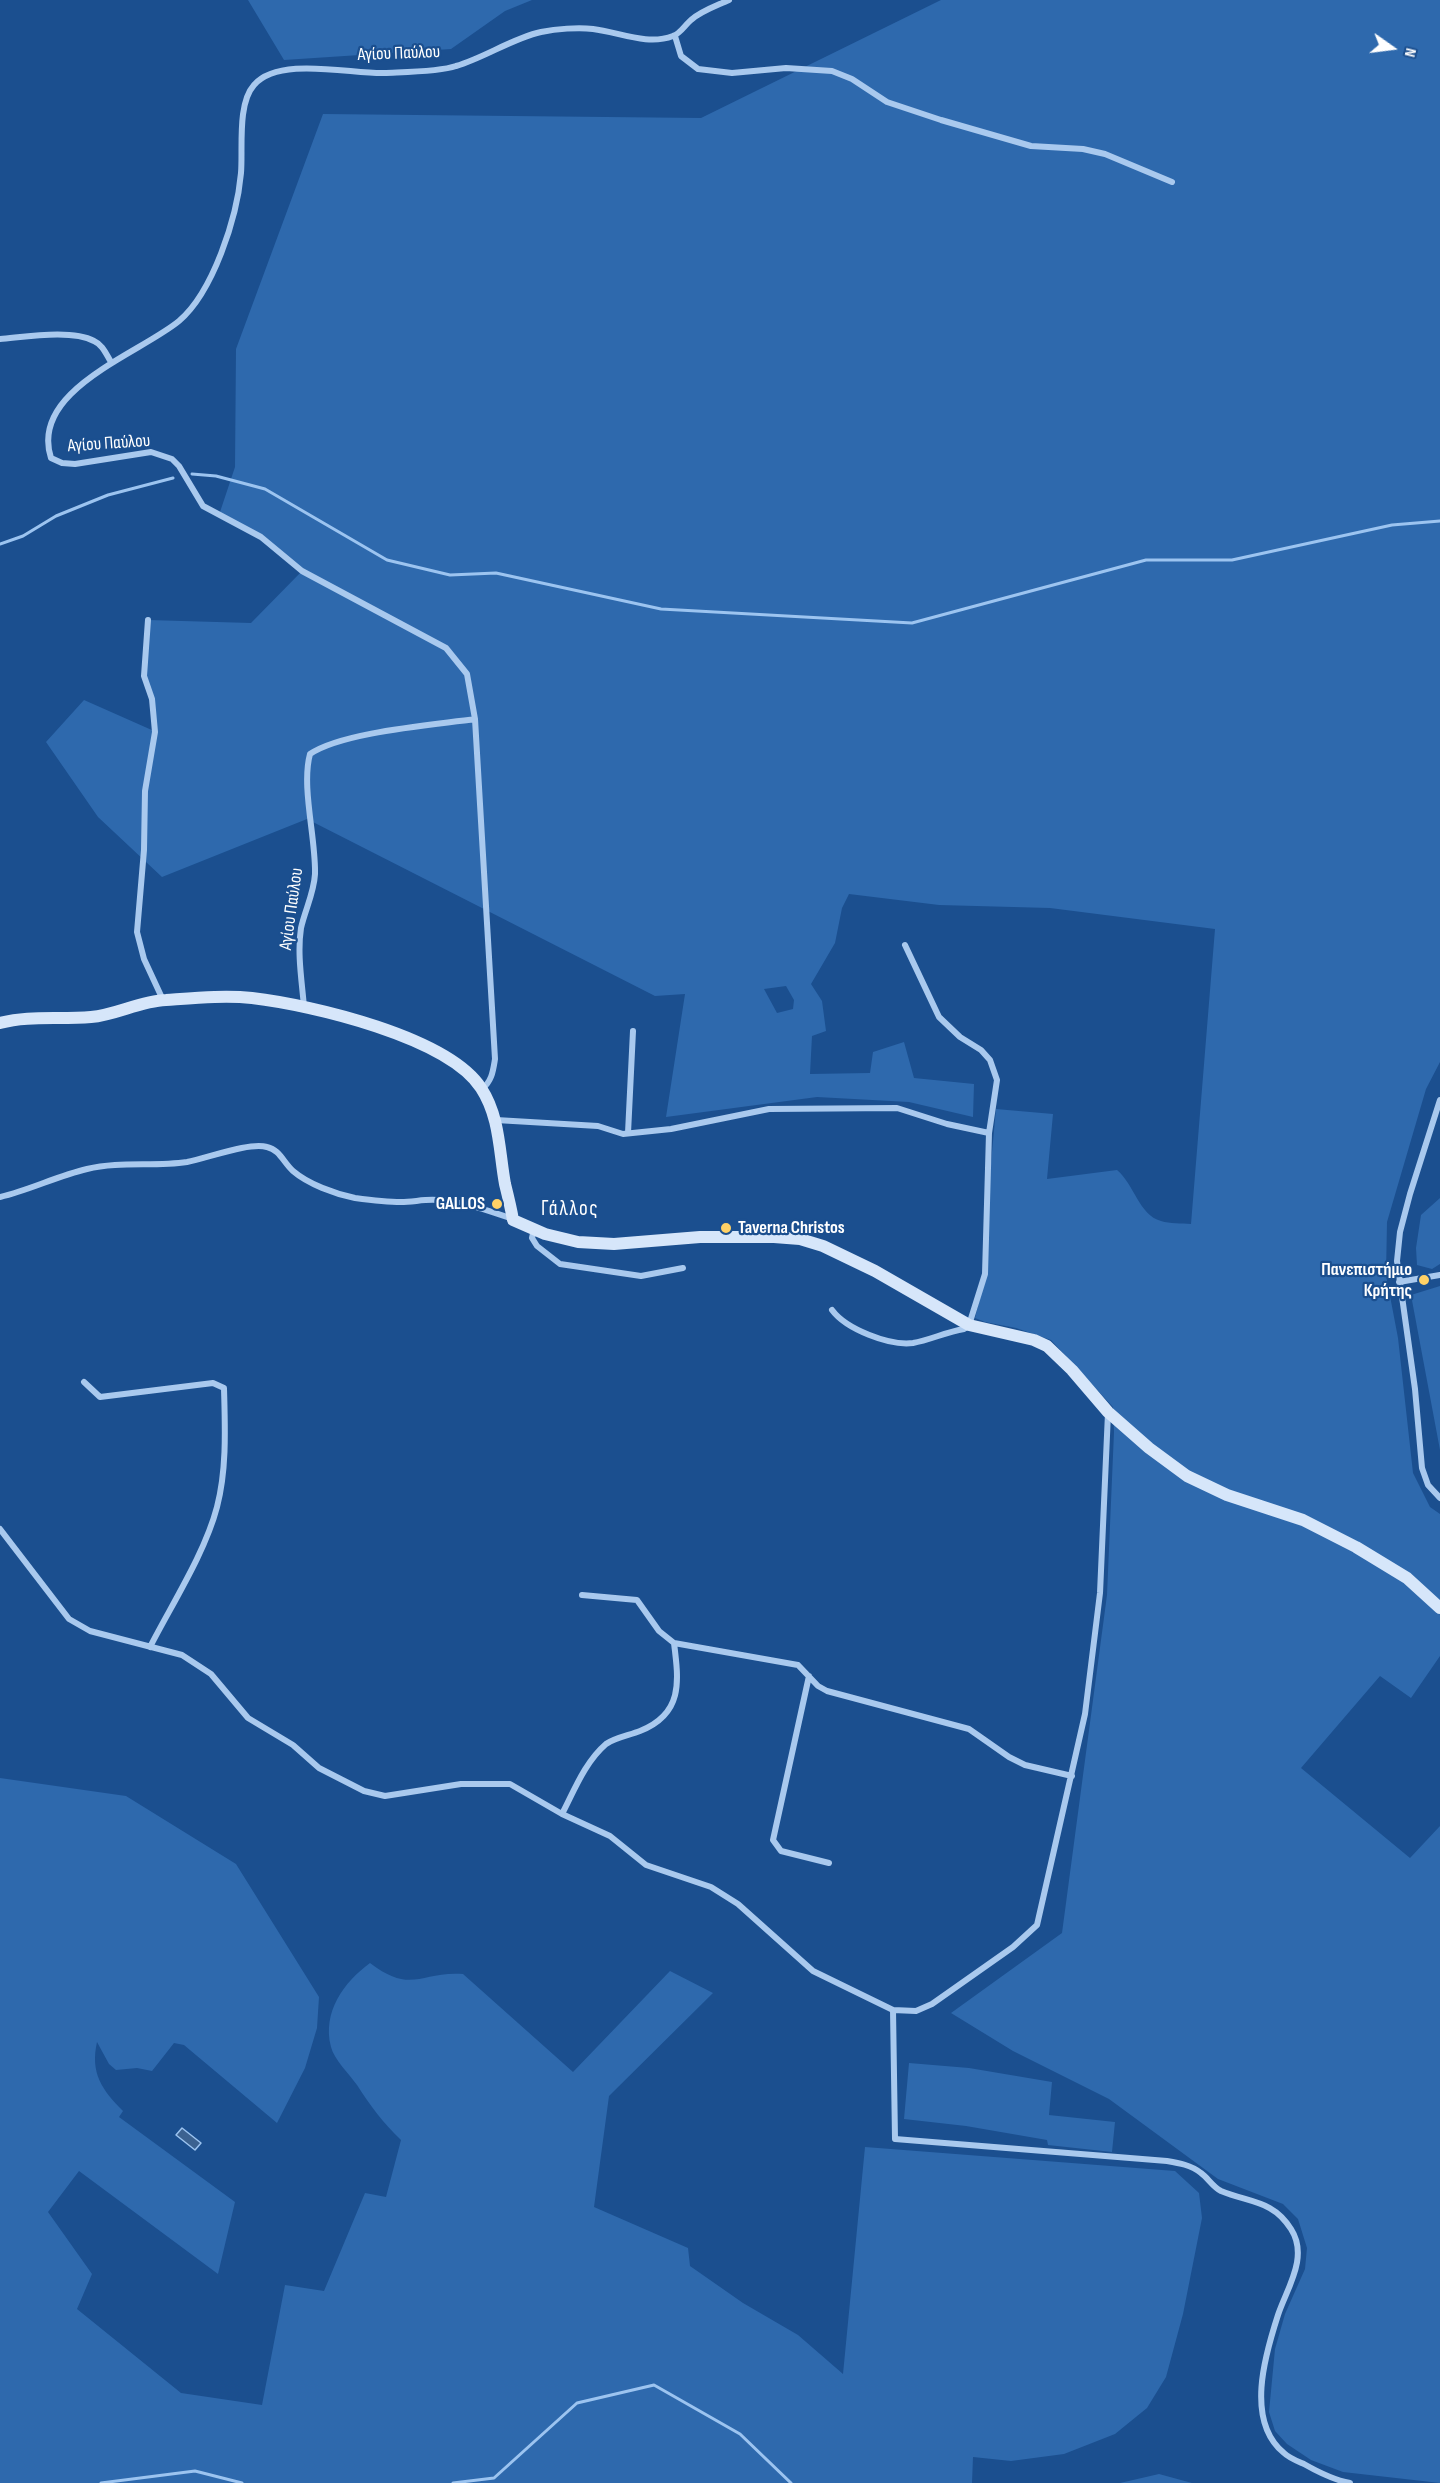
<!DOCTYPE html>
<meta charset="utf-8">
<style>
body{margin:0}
#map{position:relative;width:1440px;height:2483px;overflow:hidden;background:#1b4f8f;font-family:"Sofia Sans Condensed",sans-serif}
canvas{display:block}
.north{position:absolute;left:1362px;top:18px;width:60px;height:60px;-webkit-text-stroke:4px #1b4f8f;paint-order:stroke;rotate:104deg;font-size:16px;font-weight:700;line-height:24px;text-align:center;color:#fff}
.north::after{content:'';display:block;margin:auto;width:21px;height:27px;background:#fff;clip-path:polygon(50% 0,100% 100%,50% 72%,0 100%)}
</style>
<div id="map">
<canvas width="1440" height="2483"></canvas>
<div class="north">N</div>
</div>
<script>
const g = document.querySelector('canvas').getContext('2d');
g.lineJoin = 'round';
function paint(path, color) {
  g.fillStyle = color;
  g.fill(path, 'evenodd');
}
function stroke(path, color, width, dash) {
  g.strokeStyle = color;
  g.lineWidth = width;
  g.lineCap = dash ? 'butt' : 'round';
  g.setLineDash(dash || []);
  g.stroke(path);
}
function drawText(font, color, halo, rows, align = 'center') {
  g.font = font + ' "Sofia Sans Condensed",sans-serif';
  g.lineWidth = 4.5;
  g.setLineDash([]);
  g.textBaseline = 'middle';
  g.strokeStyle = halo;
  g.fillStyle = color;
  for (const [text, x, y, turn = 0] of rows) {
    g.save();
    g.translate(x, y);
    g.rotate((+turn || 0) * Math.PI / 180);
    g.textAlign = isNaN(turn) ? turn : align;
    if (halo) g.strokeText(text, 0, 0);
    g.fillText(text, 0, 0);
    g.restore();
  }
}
paint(new Path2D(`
 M248 0H532L505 11 451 49 284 60Z
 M941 0H1440V1062L1426 1089 1387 1222 1386 1275 1398 1338 1413 1473 1430 1507 1440 1514V1656L1411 1698 1380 1676 1301 1768 1410 1858 1440 1826V2483L1343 2472 1311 2460 1287 2444 1275 2431 1269 2412 1275 2349 1285 2314 1305 2269 1307 2248 1298 2219 1283 2204 1218 2179 1109 2099 1013 2051 951 2013 1062 1933 1107 1595 1114 1432 1113 1407 1051 1340 1016 1328 985 1322 975 1318 987 1270 990 1174 996 1109 1053 1114 1047 1179 1117 1170C1134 1184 1139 1215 1161 1221 1170 1224 1181 1223 1191 1224L1215 929 1050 908 939 905 849 894 842 908 835 943 811 984 822 1001 826 1031 812 1036 810 1074 870 1073 873 1052 904 1042 914 1078 974 1084 973 1117 909 1102 817 1097 666 1117 685 994 655 996 307 819 162 877 98 817 46 742 84 700 154 731 152 699 144 676 148 620 251 623 302 571 261 537 219 515 235 467 236 349 323 114 701 118ZM786 986 794 1000 793 1009 777 1013 764 989Z
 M1440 1198V1264L1432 1269 1417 1265 1416 1248 1421 1215Z
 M1440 1286V1450L1411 1295Z
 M0 1778 126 1796 236 1864 319 1997 317 2028 305 2068 277 2123 184 2045 174 2043 152 2071 137 2068 116 2070 109 2064 97 2042C90 2073 102 2090 123 2111L119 2117 235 2202 218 2274 79 2171 48 2212 92 2274 77 2309 181 2393 262 2405 285 2285 324 2291 365 2193 386 2197 401 2140C383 2123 370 2105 357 2085 349 2074 334 2059 331 2047 322 2012 344 1982 370 1963 412 1995 420 1971 463 1974L573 2072 670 1971 713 1993 609 2096 594 2207 688 2248 690 2266 743 2303 798 2335 843 2374 865 2147 1175 2171 1199 2193 1202 2218 1183 2314 1166 2377 1147 2408 1115 2434 1064 2454 1011 2461 973 2457 972 2483H0Z
 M909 2063 969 2068 1052 2082 1049 2115 1115 2122 1112 2152 1048 2145 1047 2140 966 2126 904 2119Z
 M1159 2474 1192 2483H1120Z`), '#2e69ad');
const water = new Path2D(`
 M182 2128 201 2143 195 2150 176 2135Z`);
paint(water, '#3c6290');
stroke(water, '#9cc4f0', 1.5);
stroke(new Path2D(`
 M192 474 216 476 265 489 387 560 450 575 496 573 661 609 912 623 1146 560H1232L1392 525 1440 521
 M0 544 23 536 56 516 108 495 173 478
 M101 2483 195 2471 242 2483
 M453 2483 494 2478 577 2403 654 2385 740 2434 791 2483`), '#9cc4f0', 3);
stroke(new Path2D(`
 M675 36 681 56 698 69 732 73 786 68 832 71 852 79 887 102 941 120 1031 146 1083 149 1105 154 1172 182
 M0 339C25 337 72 329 94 341 103 345 106 354 111 362
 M148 620 144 676 152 699 155 732 145 791 144 850 137 932 144 959 163 1000
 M475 719 495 1059C493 1071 492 1081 482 1089
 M304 1007C302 982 297 954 301 928 305 910 314 893 315 874 316 838 301 787 310 754 342 732 433 725 475 719L467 674 446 648 302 571 261 537 203 506 179 466 172 459 151 452 75 464 62 463 51 458C29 390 139 354 179 321 213 292 237 218 241 173 243 149 237 104 254 85 279 56 350 74 384 73 403 72 439 72 456 66 484 58 513 38 541 32 556 29 578 27 593 29 619 32 647 46 673 36 680 34 685 25 691 20 701 11 716 6 729 0
 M1440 1100 1410 1194 1400 1232 1397 1261 1415 1389 1422 1468 1428 1485 1440 1498
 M496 1120 598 1126 623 1134 671 1129 769 1109 897 1108 947 1124 989 1133
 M628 1133 633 1031
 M0 1197C30 1190 57 1176 87 1169 120 1161 154 1167 187 1162 208 1158 249 1142 267 1147 280 1150 283 1162 293 1171 308 1184 335 1194 355 1198 370 1200 386 1202 401 1202 413 1202 425 1199 437 1200 462 1201 490 1211 513 1219
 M534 1229 532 1238 537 1246 560 1264 641 1276 683 1268
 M1399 1282 1440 1275
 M832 1310C846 1329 889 1346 913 1343 930 1340 946 1332 964 1329L969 1325 985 1274 989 1133 997 1080 990 1060 981 1050 960 1037 939 1017 905 945
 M84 1382 100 1397 213 1383 224 1388C225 1427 227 1469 217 1507 205 1553 172 1604 150 1647
 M0 1529 69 1619 90 1631 182 1655 211 1674 248 1718 293 1745 319 1768 364 1791 385 1796 461 1784H510L562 1814
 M582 1595 637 1600 659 1631 674 1643 798 1665 818 1686 827 1691 969 1729 1009 1757 1025 1765 1072 1776
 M674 1643C679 1682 683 1714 640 1731 630 1735 614 1738 606 1744 585 1762 574 1791 562 1814L610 1836 646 1865 711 1887 738 1904 813 1971 893 2010 916 2011 932 2004 1013 1947 1037 1925 1085 1714 1100 1593 1108 1413
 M809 1676 773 1840 781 1851 829 1863
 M893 2010 895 2139 1167 2161C1179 2163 1191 2165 1201 2173 1208 2178 1213 2187 1221 2191 1250 2203 1273 2200 1291 2229 1309 2257 1287 2288 1278 2315 1265 2355 1245 2421 1284 2453 1289 2458 1297 2461 1304 2464 1318 2472 1334 2480 1350 2483`), '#a9c9ee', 6);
stroke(new Path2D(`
 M0 1023C29 1015 60 1020 91 1017 116 1015 140 1001 166 1000 194 998 225 995 252 998 312 1005 448 1037 481 1088 500 1117 499 1151 505 1184 508 1196 511 1208 513 1220L545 1234 578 1242 614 1244 700 1237H774L800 1239 823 1246 875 1271 969 1325 1034 1340 1047 1346 1072 1370 1108 1412 1149 1448 1187 1476 1227 1495 1303 1520 1356 1547 1407 1578 1440 1608`), '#d6e6fa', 12);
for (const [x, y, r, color] of [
 [497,1204,6,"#ffd166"],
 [726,1228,6,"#ffd166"],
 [1424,1280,6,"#ffd166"]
]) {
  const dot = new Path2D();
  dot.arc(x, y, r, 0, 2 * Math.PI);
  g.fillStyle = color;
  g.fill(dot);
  stroke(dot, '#1b4f8f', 2);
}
drawText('18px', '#fff', '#1b4f8f', [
 ["Αγίου Παύλου",399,54,-2],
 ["Αγίου Παύλου",109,444,-4],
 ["Αγίου Παύλου",292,909,-82]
]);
drawText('bold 18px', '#fff', '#1b4f8f', [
 ["GALLOS",485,1204],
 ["Taverna Christos",738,1228,"left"],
 ["Πανεπιστήμιο",1412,1270],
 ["Κρήτης",1412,1291]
], 'right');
g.letterSpacing = '1.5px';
drawText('21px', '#fff', '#1b4f8f', [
 ["Γάλλος",570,1210]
]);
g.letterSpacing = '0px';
</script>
